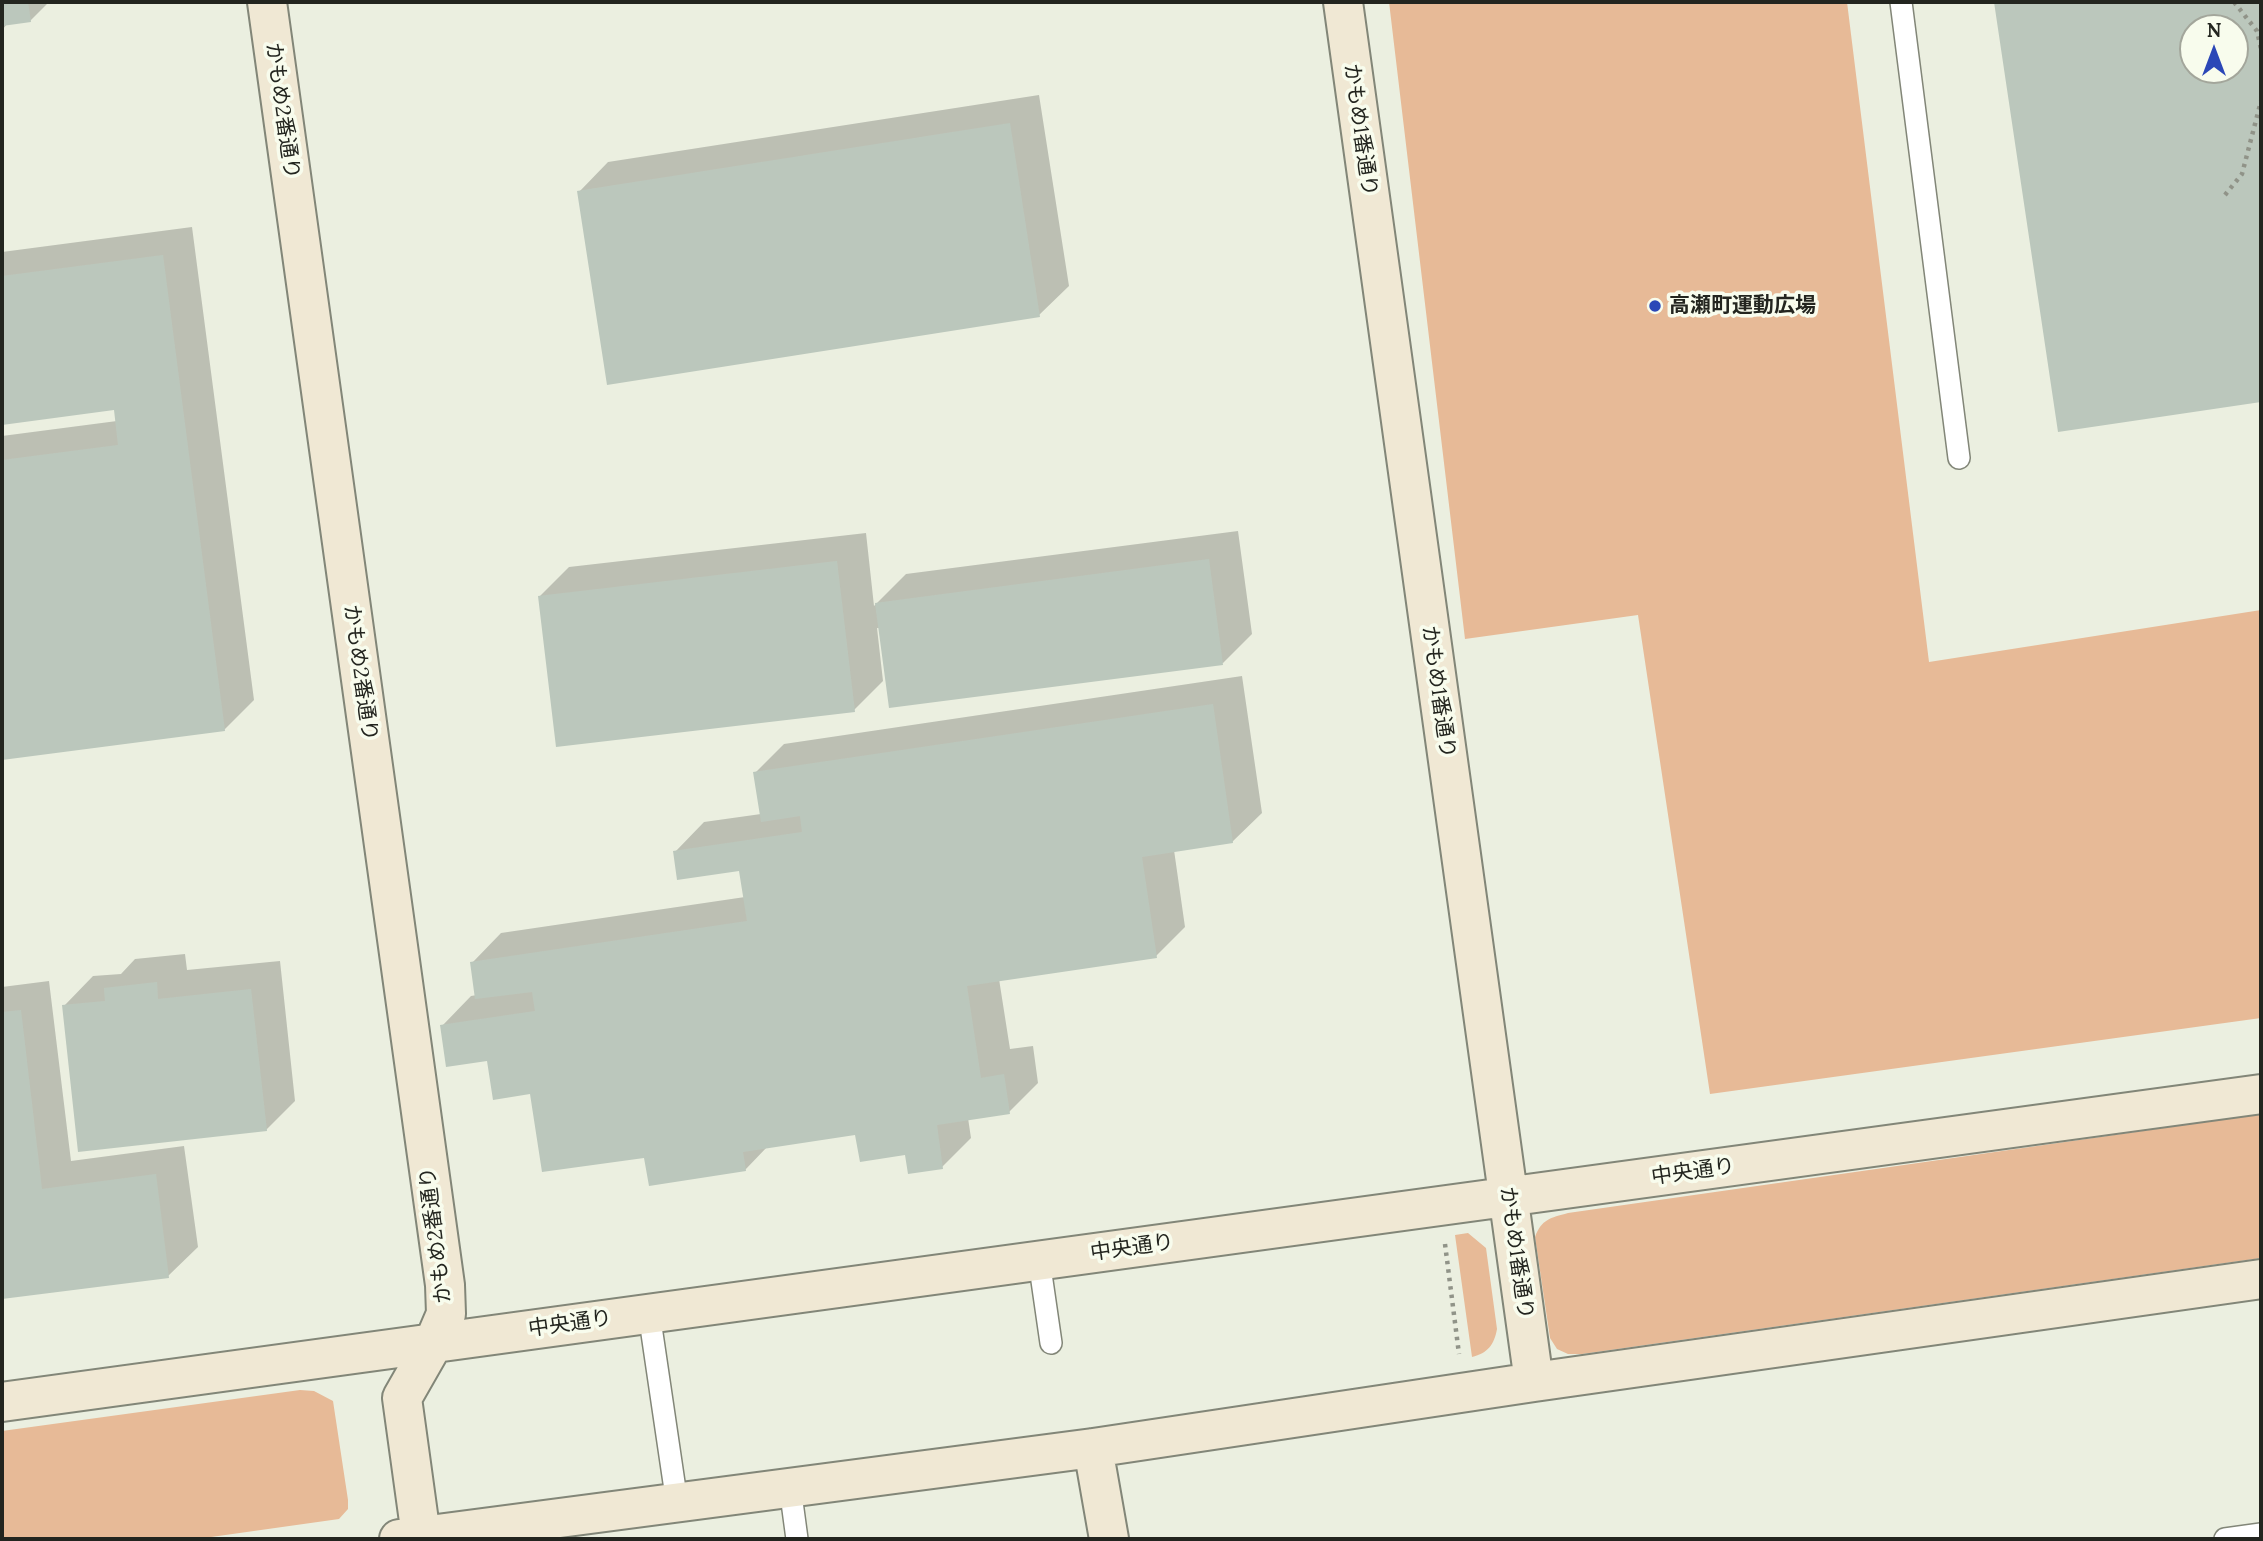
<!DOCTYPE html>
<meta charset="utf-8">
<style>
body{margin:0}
#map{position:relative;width:2263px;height:1541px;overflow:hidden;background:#ebefe0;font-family:Lora,serif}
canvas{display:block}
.frame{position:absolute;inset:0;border:4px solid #23251f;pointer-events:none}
.north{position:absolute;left:2179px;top:14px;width:70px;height:70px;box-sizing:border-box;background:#f8fced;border:2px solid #a3a69b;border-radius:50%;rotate:0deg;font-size:19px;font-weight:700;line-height:28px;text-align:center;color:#23251f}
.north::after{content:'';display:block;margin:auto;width:24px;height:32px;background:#2b47b7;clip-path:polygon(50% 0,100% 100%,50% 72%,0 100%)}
</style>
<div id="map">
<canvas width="2263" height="1541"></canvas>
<div class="frame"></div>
<div class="north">N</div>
</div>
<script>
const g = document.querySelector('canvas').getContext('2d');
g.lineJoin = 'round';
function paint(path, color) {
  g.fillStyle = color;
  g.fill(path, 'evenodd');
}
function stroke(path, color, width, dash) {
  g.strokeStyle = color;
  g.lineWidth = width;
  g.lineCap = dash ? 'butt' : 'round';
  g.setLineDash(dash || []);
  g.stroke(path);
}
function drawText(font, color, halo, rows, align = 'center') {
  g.font = font + ' Lora,"Noto Sans JP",serif';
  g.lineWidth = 7;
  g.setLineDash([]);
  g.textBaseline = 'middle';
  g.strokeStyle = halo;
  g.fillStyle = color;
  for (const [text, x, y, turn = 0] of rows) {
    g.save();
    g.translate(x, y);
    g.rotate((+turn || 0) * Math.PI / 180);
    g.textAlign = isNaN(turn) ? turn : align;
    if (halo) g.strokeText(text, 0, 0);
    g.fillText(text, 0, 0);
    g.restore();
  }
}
paint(new Path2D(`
 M1389 2H1847L1929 662 2261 610V1018L1710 1094 1638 615 1465 639Z
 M2261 1114V1258L1582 1354H1568L1557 1349 1550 1338 1535 1237C1542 1219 1550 1218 1568 1213Z
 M1468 1233 1486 1248 1497 1329C1494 1345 1488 1353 1472 1357L1455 1235Z
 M300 1390 314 1391 333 1401 348 1500V1509L339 1519 197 1539H2V1431Z`), '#e7ba97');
paint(new Path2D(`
 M2 2H49L30 21 8 23 2 30Z
 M1996 2H2261V400L2060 430ZM2193 28H2235V70H2193Z
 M1039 95 1069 286 1039 315 579 192 608 162Z
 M192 227 254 700 224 730 2 758V436L117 421 115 409 2 423V252Z
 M1238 531 1252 634 1223 663 877 628 883 681 854 710 540 596 569 567 866 533 874 606 906 574Z
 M1242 676 1262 813 1232 842 1174 850 1185 927 1156 956 999 979 1010 1049 1033 1046 1038 1083 1009 1112 968 1118 971 1138 942 1167 857 1133 768 1146 745 1170 646 1156 532 1092 442 1026 471 996 477 995 472 963 501 933 745 897 740 869 675 852 704 822 761 814 755 773 784 744Z
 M185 954 187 970 280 961 295 1101 266 1130 64 1006 93 976 121 974 135 959Z
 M49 981 71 1161 184 1146 198 1247 168 1276 2 1297V987Z`), '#0003');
paint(new Path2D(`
 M2 2H28L31 22 2 26Z
 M1994 2H2261V402L2058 432ZM2193 28H2235V70H2193Z
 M1010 123 1040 317 607 385 577 191Z
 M163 255 225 731 2 760V460L118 445 114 410 2 425V276Z
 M1209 559 1223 665 889 708 875 603Z
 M837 561 855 712 556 747 538 596Z
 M1213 704 1233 843 1142 857 1157 958 967 986 981 1078 1004 1074 1010 1114 937 1125 943 1169 908 1174 905 1155 860 1162 855 1135 743 1152 746 1171 649 1186 644 1158 542 1172 530 1094 493 1100 487 1061 446 1067 440 1025 535 1011 532 992 475 999 470 962 747 921 739 871 677 880 673 851 802 832 800 816 761 822 753 772Z
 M157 982 158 999 251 989 267 1131 78 1152 62 1005 105 1001 104 988Z
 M21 1010 42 1189 156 1174 169 1278 2 1299V1012Z`), '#bbc7bc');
const lane = new Path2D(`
 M1901 2 1959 458
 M1039 1260 1051 1343
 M649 1313 677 1503
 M790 1487 797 1539
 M2225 1539 2261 1534`);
const secondary = new Path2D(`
 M267 2 445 1285 446 1314 434 1342 402 1398 421 1536
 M1343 2 1534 1382
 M2 1402 2261 1094
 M1093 1448 1109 1539
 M399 1539 1093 1448 1534 1382 2261 1279`);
stroke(lane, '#828678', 24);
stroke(secondary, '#828678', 42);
stroke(new Path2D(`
 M2234 2 2257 31 2261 49
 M2225 195 2242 174 2261 101
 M1445 1244 1459 1354`), '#909388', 4.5, [3.5, 5]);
stroke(lane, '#fff', 21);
stroke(secondary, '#f0e8d4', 38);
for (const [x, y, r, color] of [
 [1655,306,7,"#2b47b7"]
]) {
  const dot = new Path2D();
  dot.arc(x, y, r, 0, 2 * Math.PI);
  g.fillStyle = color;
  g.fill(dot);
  stroke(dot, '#f8fced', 2.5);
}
drawText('21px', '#23251f', '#f8fced', [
 ["かもめ2番通り",282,111,82],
 ["かもめ1番通り",1360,130,82],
 ["かもめ2番通り",360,673,82],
 ["かもめ1番通り",1438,692,82],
 ["中央通り",1693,1172,-8],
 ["かもめ2番通り",436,1235,-97],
 ["中央通り",1132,1248,-8],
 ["かもめ1番通り",1516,1253,82],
 ["中央通り",570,1324,-8]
]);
drawText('bold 21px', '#23251f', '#f8fced', [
 ["高瀬町運動広場",1669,306]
], 'left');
</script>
